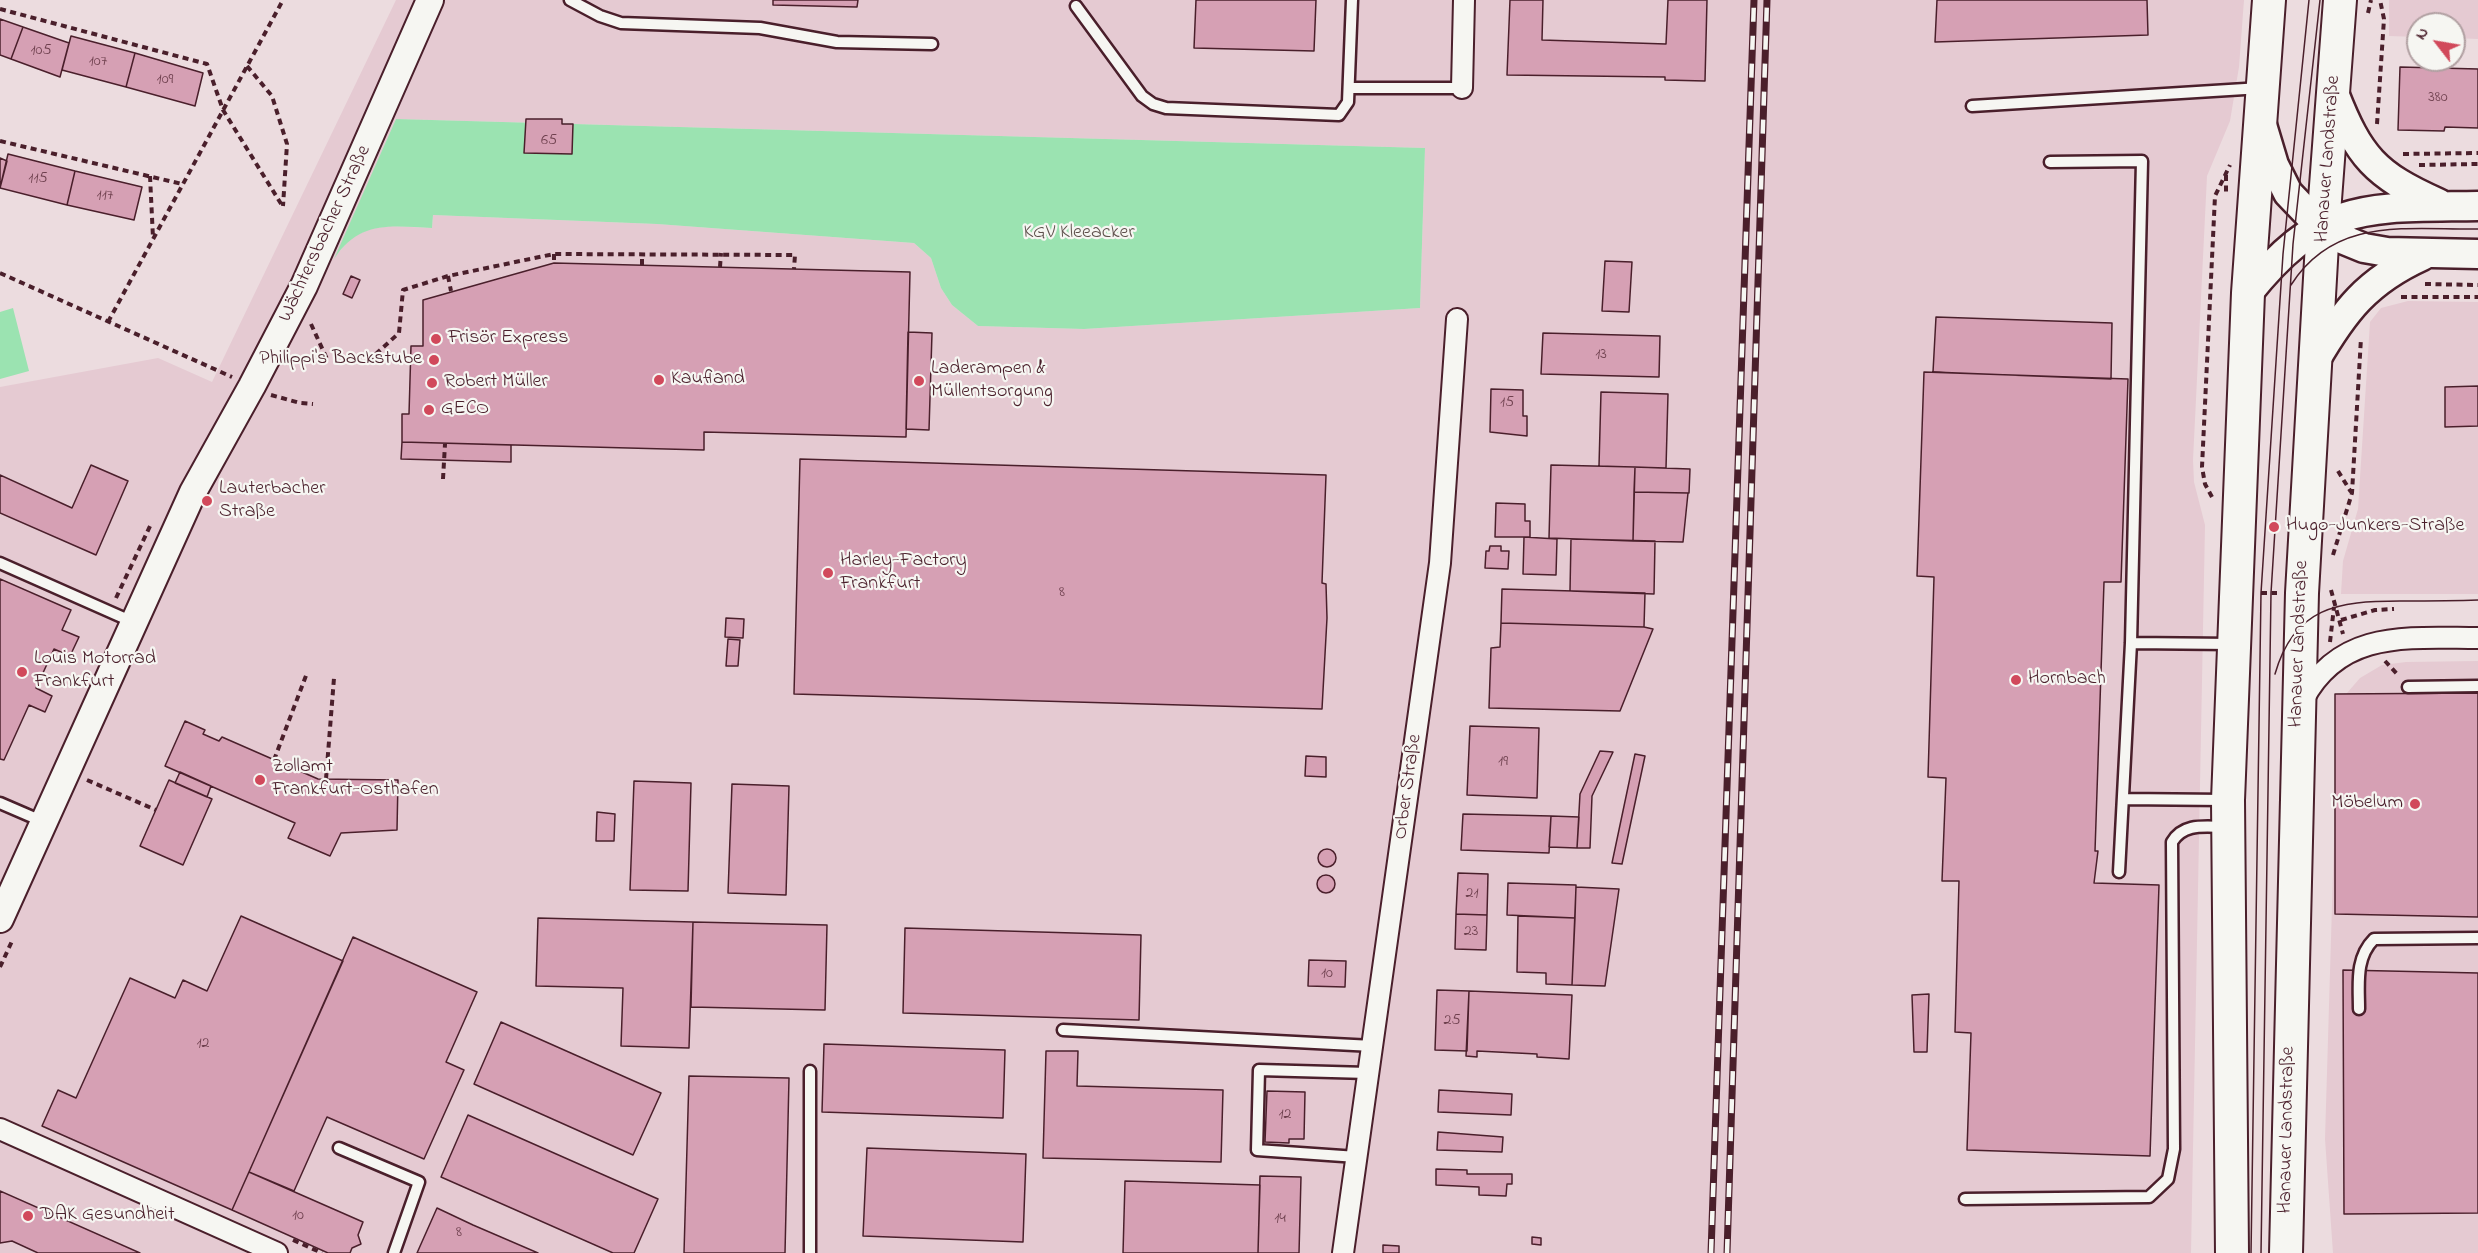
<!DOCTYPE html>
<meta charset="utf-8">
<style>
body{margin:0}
#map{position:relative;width:2478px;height:1253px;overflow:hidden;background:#ecdcdf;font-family:"Indie Flower",sans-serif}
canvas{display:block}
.north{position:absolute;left:2406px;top:12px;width:60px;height:60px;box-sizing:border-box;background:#f6f6f2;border:2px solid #b1a0a2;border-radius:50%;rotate:301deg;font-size:16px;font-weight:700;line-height:24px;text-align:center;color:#4a1f2b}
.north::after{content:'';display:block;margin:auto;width:21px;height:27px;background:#d1495b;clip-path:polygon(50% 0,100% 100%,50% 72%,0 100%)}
</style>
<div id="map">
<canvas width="2478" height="1253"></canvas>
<div class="north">N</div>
</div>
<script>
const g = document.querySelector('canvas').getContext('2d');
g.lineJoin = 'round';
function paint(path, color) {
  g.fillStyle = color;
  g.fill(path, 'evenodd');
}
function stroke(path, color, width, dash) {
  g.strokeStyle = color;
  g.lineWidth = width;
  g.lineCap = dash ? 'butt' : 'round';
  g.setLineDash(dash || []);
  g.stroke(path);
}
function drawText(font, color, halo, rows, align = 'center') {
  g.font = font + ' "Indie Flower",sans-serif';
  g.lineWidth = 4.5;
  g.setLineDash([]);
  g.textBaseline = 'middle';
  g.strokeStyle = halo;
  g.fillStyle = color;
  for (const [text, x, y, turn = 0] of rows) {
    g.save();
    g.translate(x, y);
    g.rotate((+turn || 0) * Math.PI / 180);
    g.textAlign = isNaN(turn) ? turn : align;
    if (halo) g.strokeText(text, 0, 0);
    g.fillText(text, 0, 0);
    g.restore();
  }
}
paint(new Path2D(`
 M396 0H2244L2239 67 2230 121 2207 176 2193 460 2194 482 2205 525 2191 1253H0V387L158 358 212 382ZM396 119 1425 148 1420 308 1084 329 978 326 952 305 941 288 931 258 914 243 657 224 433 215 432 228 390 226 369 229 351 238 337 254Z
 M2389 0H2478V39L2454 38V24H2418V37L2389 36Z
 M2408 301 2478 302V594H2341L2343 561 2358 509 2370 322 2381 308Z
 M2478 661V1253H2333L2325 1139 2337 739 2347 693 2360 678 2382 665 2406 662Z`), '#e5cad2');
paint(new Path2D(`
 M396 119 1425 148 1420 308 1084 329 978 326 952 305 941 288 931 258 914 243 657 224 433 215 432 228C391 226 359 220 334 259Z
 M13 308 29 371 0 379V312Z`), '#9be3b1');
const building = new Path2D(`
 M773 0H858L857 7 773 5Z
 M1196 0H1316L1314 51 1194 48Z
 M1510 0H1543L1542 40 1666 44 1668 0H1707L1705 81 1665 80V77L1507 75Z
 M1937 0H2147L2148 35 1935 42Z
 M0 19 23 27 11 59 0 55Z
 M23 27 69 43 60 77 11 59Z
 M71 36 135 53 126 87 62 70Z
 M135 53 203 73 195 106 126 87Z
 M2400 67 2478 69V128L2445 127 2444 131 2398 130Z
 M526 119H562V124H573L572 154 524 153Z
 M8 154 75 171 67 205 0 188Z
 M0 158 7 161 0 188Z
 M75 171 142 187 134 220 67 205Z
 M1605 261 1632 262 1629 312 1602 311Z
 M554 263 910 272 906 437 704 432V450L402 442V414H409L411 346H423V300Z
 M351 276 360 280 352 298 343 294Z
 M1936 317 2112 323 2111 379 1933 372Z
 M908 332 932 333 929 430 906 429Z
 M1543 333 1660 336 1659 377 1541 374Z
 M1924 372 2128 379 2121 582H2104L2095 851H2098L2094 883 2159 885 2150 1156 1967 1150 1971 1033 1955 1032 1959 881H1942L1946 778 1928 777 1934 577 1917 576Z
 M2478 386V426L2445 427V387Z
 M1491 389 1523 390V416H1527V436L1490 432Z
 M1601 392 1668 394 1666 468 1599 466Z
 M402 442 511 445V462L401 459Z
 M800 459 1326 475 1322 583 1326 584 1327 618 1322 709 794 694Z
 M91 465 128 481 96 555 0 513V475L72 508Z
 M1551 465 1635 467 1633 541 1549 538Z
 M1635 467 1690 469 1689 493 1634 492Z
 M1634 492 1688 493 1683 542 1633 541Z
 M1496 503 1525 504V521H1530V537H1495Z
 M1524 537 1557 539 1556 575 1523 574Z
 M1571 539 1655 541 1654 594 1570 591Z
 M1490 546H1501V551H1509L1508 569 1485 568 1486 551H1489Z
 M0 579 71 610 62 630 79 637 70 656 54 649 36 688 52 696 45 712 29 705 4 760 0 759Z
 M1502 589 1645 593 1644 627 1501 623Z
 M726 618 744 619 743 638 725 637Z
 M1501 623 1644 627 1653 629 1620 711 1489 708 1491 648 1500 647Z
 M728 639 740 640 738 666H726Z
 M2478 693V917L2335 914V694Z
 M185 721 205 730 203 734 219 741 222 737 318 779 398 780 397 830 341 833 330 856 288 838 295 823 165 766Z
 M1470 726 1539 728 1537 798 1467 795Z
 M1600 751 1613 752 1592 796 1590 848H1577L1580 794Z
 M1635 754 1645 756 1622 864 1612 863Z
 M1306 756 1326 757V777L1305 776Z
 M180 772 211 786 207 797 175 783Z
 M169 780 212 799 183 865 140 846Z
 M634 781 691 783 688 891 630 890Z
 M732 784 789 786 786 895 728 893Z
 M597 812 615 814 614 841H596Z
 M1463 814 1551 816 1549 853 1461 850Z
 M1551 816 1579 817 1577 848 1549 847Z
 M1318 858a9 9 0 1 1 18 0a9 9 0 1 1-18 0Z
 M1458 873 1488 874 1487 915 1456 914Z
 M1317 884a9 9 0 1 1 18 0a9 9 0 1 1-18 0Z
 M1508 883 1576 885 1575 918 1507 915Z
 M1576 887 1619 889 1605 986 1572 985Z
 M1456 914 1487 915 1486 950 1455 949Z
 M241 916 343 961 232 1210 42 1126 58 1090 76 1098 130 978 175 998 183 980 207 991Z
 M1518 916 1575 918 1572 985 1546 984V973L1517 972Z
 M538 918 693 922 689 1048 621 1046 623 988 536 986Z
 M693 922 827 925 825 1010 691 1007Z
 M905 928 1141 935 1139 1020 903 1013Z
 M353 937 477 992 446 1062 464 1070 424 1159 327 1117 294 1191 249 1172Z
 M1309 960 1346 961 1345 987 1308 986Z
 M2343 970 2478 973V1213L2344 1214Z
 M1437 990 1469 991 1467 1051 1435 1050Z
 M1469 991 1572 995 1569 1059 1537 1057V1054L1477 1051V1057L1466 1056Z
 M1929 994 1927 1052H1914L1912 995Z
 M501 1022 661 1093 633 1155 474 1084Z
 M824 1044 1005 1050 1003 1118 822 1112Z
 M1046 1051H1078L1077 1086 1223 1090 1221 1162 1043 1158Z
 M689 1076 789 1078 785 1253H684Z
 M1439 1090 1512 1094 1511 1115 1438 1112Z
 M1267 1091 1305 1092 1304 1139H1289V1143L1265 1142Z
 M468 1115 658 1199 634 1253H613L441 1177Z
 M1438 1132 1503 1137 1502 1152 1437 1150Z
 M867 1148 1026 1154 1023 1242 863 1236Z
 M1436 1169 1467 1170V1174H1512V1184H1507L1506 1196 1479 1195V1187L1436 1185Z
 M249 1172 363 1222 358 1235 361 1244 352 1248 350 1253H328L232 1210Z
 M1260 1176 1301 1177 1299 1253H1258Z
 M1125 1181 1260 1185 1258 1253H1123Z
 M0 1191 140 1253H38L12 1241 0 1243Z
 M437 1208 473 1225 538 1253H417Z
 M1532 1237 1541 1238V1245L1532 1244Z
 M1383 1245 1399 1246V1253H1383Z`);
paint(building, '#d6a0b4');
stroke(building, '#4a1f2b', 1.5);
const service = new Path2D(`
 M570 0 600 16 621 23 760 28 837 42 932 44
 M1076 6 1142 96 1153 104 1166 108 1339 115 1348 102 1352 0
 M1349 88H1462
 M1972 106 2261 88
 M2050 162 2142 161 2131 643 2119 872
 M0 563 133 622
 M2131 643 2232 644
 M2408 687 2478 686
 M2123 799 2225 800
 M0 803 44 822
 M2359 1009C2359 984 2355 958 2374 939L2478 938
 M1063 1030 1373 1046
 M339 1148 419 1182 394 1253
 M1357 1157 1257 1150 1259 1070 1368 1073
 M1965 1199 2149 1197 2168 1179 2174 1149 2172 842C2184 822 2206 827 2227 827
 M810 1253V1071`);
const minor = new Path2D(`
 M1462 88 1464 0
 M2303 700C2340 629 2409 638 2478 638
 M0 1129 277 1253
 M1343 1253 1440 563 1457 319`);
const tertiary = new Path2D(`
 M0 919 193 492 252 386 304 286 430 0`);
const secondary = new Path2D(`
 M2334 93C2359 157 2375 175 2438 203
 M2262 125 2274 165 2288 193 2312 218 2342 239 2364 248 2387 252 2478 254
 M2248 293C2322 200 2368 208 2478 206
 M2315 361C2344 311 2367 281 2422 256`);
const primary = new Path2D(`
 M2232 1253 2228 800 2248 293 2269 0
 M2286 1253 2302 593 2323 226 2340 0`);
stroke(service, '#4a1f2b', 15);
stroke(minor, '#4a1f2b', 24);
stroke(tertiary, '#4a1f2b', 30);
stroke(secondary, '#4a1f2b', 33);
stroke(primary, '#4a1f2b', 36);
stroke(new Path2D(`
 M0 9 207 64 223 110 283 207
 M2368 13 2371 0
 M247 66 272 96 287 144 283 206
 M2377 124 2384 19 2380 0
 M0 141 182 184
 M2403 154 2478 153
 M2419 165 2478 164
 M2226 175V195
 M150 176 153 238
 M554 254V263
 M642 265V253
 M720 267 721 253
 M0 273 232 377
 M448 276 451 291
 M2425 284 2478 285
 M2401 297H2478
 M108 322 283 0
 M311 324 327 359
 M368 361 399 333 403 290 448 276 554 254 795 255 794 269
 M271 395 300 403 313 404
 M2338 471 2351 492
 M443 479 445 444
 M2212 497 2205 484 2202 467 2215 196 2230 165
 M2333 555 2352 493 2361 338
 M2331 590 2343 634
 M2261 593H2277
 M116 598 151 524
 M2341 620 2375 610 2394 609
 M2330 642 2334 607
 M2385 661 2398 675
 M274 760 307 673
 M326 779 334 678
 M87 780 156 810
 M0 967 13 939
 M293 1240 322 1253`), '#4a1f2b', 4, [6, 4.5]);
stroke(service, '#f6f6f2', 10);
stroke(minor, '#f6f6f2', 20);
stroke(tertiary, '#f6f6f2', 26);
stroke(secondary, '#f6f6f2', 28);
stroke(primary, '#f6f6f2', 32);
stroke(new Path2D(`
 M2291 285C2335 216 2407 230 2478 229
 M2275 674C2294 607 2338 601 2400 601 2426 601 2452 601 2478 600
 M2251 1253 2261 593 2283 254 2309 0
 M2261 1253 2271 593 2293 244 2320 0`), '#4a1f2b', 1.5);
const rail = new Path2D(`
 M1711 1253 1754 0
 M1727 1253 1767 0`);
stroke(rail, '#4a1f2b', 7);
stroke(rail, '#f6f6f2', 4.5, [14]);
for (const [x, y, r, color] of [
 [436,339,6,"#d1495b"],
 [434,360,6,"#d1495b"],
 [659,380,6,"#d1495b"],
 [919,381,6,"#d1495b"],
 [432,383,6,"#d1495b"],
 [429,410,6,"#d1495b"],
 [207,501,6,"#d1495b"],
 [2274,527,6,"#d1495b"],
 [828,573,6,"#d1495b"],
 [22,672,6,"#d1495b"],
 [2016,680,6,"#d1495b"],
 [260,780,6,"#d1495b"],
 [2415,804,6,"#d1495b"],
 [28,1216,6,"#d1495b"]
]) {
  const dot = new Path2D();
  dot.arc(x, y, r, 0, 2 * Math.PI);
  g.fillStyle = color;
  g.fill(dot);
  stroke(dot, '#f6f6f2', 2);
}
drawText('16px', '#6d3f4d', null, [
 ["105",41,51],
 ["107",98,62],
 ["109",165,80],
 ["380",2438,98],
 ["65",549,141],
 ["115",38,179],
 ["117",105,196],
 ["13",1601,355],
 ["15",1507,403],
 ["8",1062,593],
 ["19",1503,762],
 ["21",1472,894],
 ["23",1471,932],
 ["10",1327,974],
 ["25",1452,1021],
 ["12",203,1044],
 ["12",1285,1115],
 ["10",298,1216],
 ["14",1280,1219],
 ["8",459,1233]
]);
drawText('20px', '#4a1f2b', '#f6f6f2', [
 ["Hanauer Landstraße",2329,159,-86],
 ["Wächtersbacher Straße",326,234,-65],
 ["Hanauer Landstraße",2300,644,-88],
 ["Orber Straße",1409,787,-82],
 ["Hanauer Landstraße",2288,1130,-89]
]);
drawText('20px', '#5e504c', '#f6f6f2', [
 ["KGV Kleeacker",1079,234]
]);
drawText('20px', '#4a1f2b', '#f6f6f2', [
 ["Frisör Express",448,339],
 ["Philippi's Backstube",422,360,"right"],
 ["Laderampen &",931,370],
 ["Müllentsorgung",931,393],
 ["Kaufland",671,380],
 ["Robert Müller",444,383],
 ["GECO",441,410],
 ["Lauterbacher",219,490],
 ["Straße",219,513],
 ["Hugo-Junkers-Straße",2286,527],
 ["Harley-Factory",840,562],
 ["Frankfurt",840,585],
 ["Louis Motorrad",34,660],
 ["Frankfurt",34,683],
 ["Hornbach",2028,680],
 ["Zollamt",272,768],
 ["Frankfurt-Osthafen",272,791],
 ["Möbelum",2403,804,"right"],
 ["DAK Gesundheit",40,1216]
], 'left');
</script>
